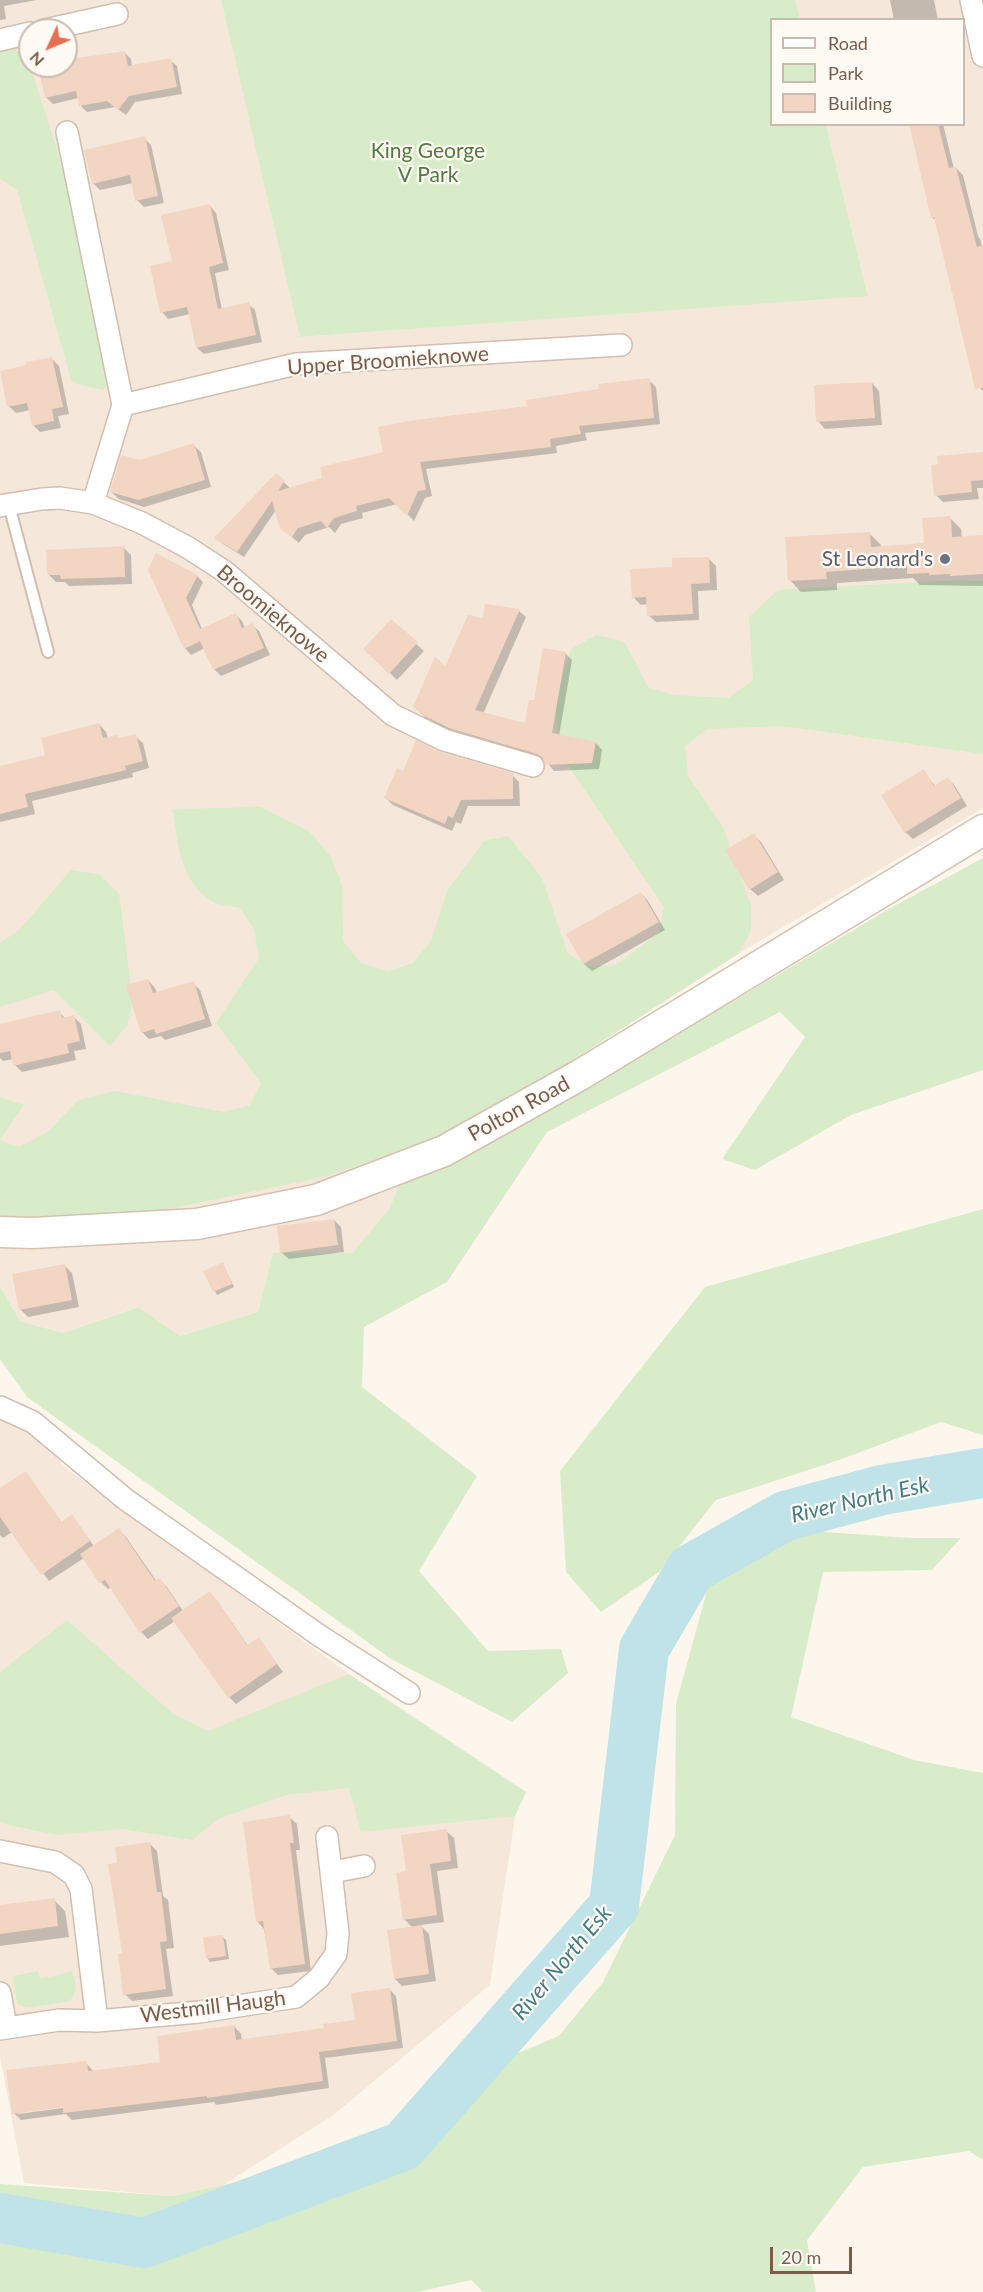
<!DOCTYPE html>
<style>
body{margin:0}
#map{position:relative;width:983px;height:2292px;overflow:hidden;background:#fdf6ec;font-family:Lato,sans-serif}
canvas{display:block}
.legend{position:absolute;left:770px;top:18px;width:195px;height:108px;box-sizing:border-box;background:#fffaf3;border:2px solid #cabbb1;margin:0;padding:8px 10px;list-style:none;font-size:18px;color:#7a5c4d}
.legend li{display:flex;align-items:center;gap:12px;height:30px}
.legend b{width:30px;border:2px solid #cabbb1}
.north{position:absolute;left:18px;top:18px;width:60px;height:60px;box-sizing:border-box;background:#fffaf3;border:2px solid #cabbb1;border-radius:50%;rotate:226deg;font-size:16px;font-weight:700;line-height:24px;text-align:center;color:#7a5c4d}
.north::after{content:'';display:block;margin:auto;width:21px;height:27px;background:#e76f51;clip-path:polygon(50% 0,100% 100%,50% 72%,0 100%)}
.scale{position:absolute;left:770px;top:2247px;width:82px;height:27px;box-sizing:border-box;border:3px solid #7a5c4d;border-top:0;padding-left:8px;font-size:18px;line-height:21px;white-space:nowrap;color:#7a5c4d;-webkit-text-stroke:4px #fffaf3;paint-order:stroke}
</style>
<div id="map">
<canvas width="983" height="2292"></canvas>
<ul class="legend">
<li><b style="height:8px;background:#fff"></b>Road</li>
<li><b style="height:16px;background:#d8ecc9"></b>Park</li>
<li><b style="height:16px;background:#f3d5c3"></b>Building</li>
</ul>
<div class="north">N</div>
<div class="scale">20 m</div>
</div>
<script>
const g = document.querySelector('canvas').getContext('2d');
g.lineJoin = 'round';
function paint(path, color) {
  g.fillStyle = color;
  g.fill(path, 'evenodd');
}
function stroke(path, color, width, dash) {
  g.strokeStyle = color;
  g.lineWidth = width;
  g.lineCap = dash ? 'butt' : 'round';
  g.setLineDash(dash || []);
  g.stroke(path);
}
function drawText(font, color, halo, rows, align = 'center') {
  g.font = font + ' Lato,sans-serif';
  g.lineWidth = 4.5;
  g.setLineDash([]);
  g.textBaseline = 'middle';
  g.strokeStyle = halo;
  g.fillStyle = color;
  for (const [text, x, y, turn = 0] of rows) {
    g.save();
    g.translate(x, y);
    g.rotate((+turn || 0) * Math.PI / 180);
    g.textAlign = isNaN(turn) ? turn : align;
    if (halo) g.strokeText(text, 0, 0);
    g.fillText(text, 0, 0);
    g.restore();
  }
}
paint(new Path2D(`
 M0 0H221L301 337 868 295 826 125 964 124V20L800 19 795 0H983V808L738 954 469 1127 395 1153 399 1185 390 1208 352 1253H273L258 1312 180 1336 137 1307 63 1333 20 1321 0 1286ZM30 30H66V66H30Z
 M0 1399 67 1469 349 1674 526 1792 515 1816 490 1985 332 2116 223 2185 172 2196 24 2183 0 2057Z`), '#f5e8da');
paint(new Path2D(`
 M221 0H795L800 19 772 20V124L826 125 868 296 300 337Z
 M0 34 29 62 125 363 103 390 72 383 17 190 0 179Z
 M958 580 983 581V754L783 726 707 729 685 746 688 776 723 827 751 905V931L738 954 469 1127 324 1177 158 1211 31 1217 0 1216V1140L19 1147 49 1131 78 1100 115 1091 224 1112 250 1105 261 1083 216 1023 259 958 254 929 240 908C232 906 220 906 212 901 179 881 178 843 173 809L260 807 309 831 331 857 342 885 343 941 361 963 388 971 413 963 431 941 448 890 484 841 508 836 542 878 568 954 591 967 617 964 659 933 664 907 559 752 554 703 571 649 596 635 624 641 648 687 673 695 728 698 753 680 749 617 778 590Z
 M983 858V1070L851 1115 755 1170 722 1159 805 1037 780 1012 547 1132 447 1282 364 1327 362 1387 477 1476 419 1571 488 1651 561 1649 568 1673 512 1722 391 1659 27 1397 0 1359V1286L20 1321 63 1333 138 1307 180 1336 258 1312 273 1253H352L390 1208 399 1185 646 1053 894 906Z
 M71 870 99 874 119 894 133 1001 127 1025 110 1046 54 990 0 1007V943L19 930Z
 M0 1097 24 1105 0 1139Z
 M983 1209V1435L941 1422 839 1460 716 1500 659 1572 601 1612 566 1572 560 1471 705 1287Z
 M795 1530 912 1538H961L932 1570 823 1572 791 1717 914 1760 983 1773V2160L969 2151 863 2167 807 2240 816 2292H483L471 2280 418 2292H0V2184L172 2196 441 2138 501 2060 559 2036 603 1982 675 1835 676 1704 708 1587Z
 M67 1620 172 1713 208 1731 349 1674 526 1792 515 1816 361 1832 349 1788 286 1795 218 1819 192 1840 122 1829 56 1835 0 1823V1672Z
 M38 1971 40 1979 73 1971 76 1990 70 2001 26 2008 17 2003 13 1976Z`), '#d8ecc9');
paint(new Path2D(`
 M0 0H37L4 6 6 19 0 20Z
 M890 0H934L938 20H894Z
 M124 52 131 59 132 67 170 60 177 66 182 94 135 102 126 115 115 107 87 112 80 105 79 98 53 104 46 97 39 66H66V61Z
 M910 124H943L954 169 956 168 963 175 978 236 980 239 983 249V391L977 385 937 222 932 217Z
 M144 138 151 145 164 203 144 207 137 200 133 183 100 190 93 183Z
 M210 206 216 213 229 270 215 273 222 310 248 304 255 310 262 342 204 354 197 348 190 314 168 319 162 312 174 263Z
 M52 359 59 366 69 414 58 416 61 428 40 432 33 425 30 410 16 413 9 406Z
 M649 380 656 387 660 424 585 433 587 440 556 446 557 453 426 469 432 496 425 498 414 521 397 504 362 513 363 518 341 524 335 533 329 527 305 535 299 543 281 528 276 510 244 557 223 544 216 538 276 475 291 489 324 479 385 453 529 407Z
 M872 383 879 391 882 425 825 429 818 421Z
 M193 445 201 452 211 487 144 507 119 499 111 492 140 461Z
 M983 454V488H977L979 499 943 502 936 495Z
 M950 518 961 529 962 538 983 537V586L920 585 913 578 837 583V590L801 592 790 580 869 533 881 545V548L926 545Z
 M124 548 131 555 132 584 69 586 65 582H56L49 575Z
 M708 558 716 566 717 590 698 591 699 620 656 622 648 615V604L641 605 633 597 674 568Z
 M149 570 197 576 203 582 192 605 202 629 235 614 242 621 245 628 252 625 259 631 270 655 221 676 215 670 205 648 191 655 185 648Z
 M486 606 519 611 526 617 483 714 526 725 565 653 572 660 559 736 596 743 602 750 599 769 554 771 545 760 457 734 429 721 415 707 485 619Z
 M391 621 424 651 397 680 365 649Z
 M99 724 106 732 108 739 118 737 121 739 135 736 143 743 149 768 132 773 133 777 32 801 35 814 0 822V767L47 756Z
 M440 754 512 775 519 782 520 806H468L461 824 456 822 452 831 393 805 386 798 404 773Z
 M923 771 936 787 948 779 955 786 967 806 913 839 905 832Z
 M753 835 761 842 784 880 758 896 750 889Z
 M641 893 648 901 665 930 592 971 584 964 568 935Z
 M148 980 155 988 157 993 193 983 200 990 212 1026 165 1040 161 1036 149 1039 142 1032Z
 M59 1012 66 1019 74 1017 81 1024 86 1049 74 1051 76 1060 22 1072 15 1065 14 1059 3 1061 0 1058V1025Z
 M334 1220 341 1227 344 1252 289 1259 281 1252Z
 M223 1264 234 1287 217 1295 205 1271Z
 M65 1266 72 1273 79 1307 28 1317 20 1309Z
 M26 1473 62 1523 72 1516 94 1546 119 1530 126 1537 157 1582 160 1580 167 1587 183 1611 210 1593 217 1601 248 1646 259 1639 283 1672 236 1704 229 1697 175 1621 148 1639 141 1632 111 1587 108 1589 101 1582 84 1558 49 1581 12 1532 3 1538 0 1535V1490Z
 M289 1817 297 1824 300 1850H296L311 1971 278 1975 271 1968 264 1929 257 1921Z
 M446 1831 454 1838 458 1868 437 1871 444 1922 420 1925 429 1934 436 1981 402 1986 395 1979 413 1928 404 1919 408 1873Z
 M150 1844 157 1851 163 1896 168 1900 174 1948 166 1949 173 1996 132 2001 125 1994 118 1864Z
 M54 1900 65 1911 69 1937 0 1946V1907Z
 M222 1936 226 1940 229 1959 210 1962 207 1958Z
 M389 1989 396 1996 403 2048 325 2058 329 2088 216 2105 214 2102 72 2120 66 2114 21 2120 14 2113 86 2063 94 2072 162 2063 234 2026 241 2034 242 2041 326 2030 357 2021ZM70 2104V2107L18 2114V2111Z`), '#0003');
stroke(new Path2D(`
 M0 2218 144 2243 403 2146 614 1906 644 1649 691 1569 785 1516 882 1490 983 1473`), '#bfe3e8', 50);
paint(new Path2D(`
 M125 51 128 66 171 58 177 87 129 96 118 110 107 101 79 106 76 91 45 98 38 66H71L70 59Z
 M909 124H938L949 168 956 167 977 247 983 245V388L975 389 934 217 931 218Z
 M145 136 158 196 135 201 130 175 92 184 84 150Z
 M210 204 223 263 209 267 218 309 249 302 256 335 196 348 187 307 160 313 150 266 172 261 161 215Z
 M52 357 63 407 52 409 54 421 32 426 27 403 7 407 0 371 26 365V362Z
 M650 378 654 418 579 426 581 434 550 439 551 447 420 462 426 490 418 491 407 516 389 498 356 506 357 511 334 518 327 528 321 521 298 528 292 537 280 529 272 501 237 552 214 538 276 473 285 480 278 491 322 478 320 467 383 452 378 427 415 420 527 406 526 400 599 389 598 384Z
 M872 382 875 418 816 422 814 385Z
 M194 443 205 480 138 500 110 492 121 455 140 460Z
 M983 452V480L971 481 972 492 934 496 931 465 938 464 937 456Z
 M951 516 952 537 983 535V574L950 576V574L929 575V573L907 574V566L826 572 827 579 788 581 785 537 870 532 871 547 924 543 922 518Z
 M124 546 125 577 61 579 60 575H47L46 550Z
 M156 553 198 575 186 598 200 629 236 613 242 628 253 623 264 648 213 670 200 641 184 649 148 570Z
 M709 557 710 583 691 584 693 614 647 616 646 597 632 598 630 569 672 567V558Z
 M485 604 520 609 475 710 525 723 529 700H534L543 648 566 652 552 733 596 742 592 763 545 765 543 758 537 754 449 728 421 714 413 707 435 656 445 666 468 615 483 618Z
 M391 619 418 642 389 674 363 649Z
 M99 723 103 738 118 735 119 738 136 734 143 761 125 766 126 770 25 794 28 807 0 814V766L45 755 41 738Z
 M416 740 440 752 513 773V799L461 800 453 818 448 816 445 824 384 798 397 768 403 771Z
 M924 769 934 786 948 777 961 798 904 833 881 795Z
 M754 833 778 872 749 890 725 850Z
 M641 892 659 922 583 964 566 934Z
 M148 979 153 993 194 981 205 1019 156 1034 154 1029 141 1033 126 985Z
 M60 1010 62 1018 74 1015 80 1041 67 1044 69 1053 13 1066 10 1051 0 1053V1024Z
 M334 1219 338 1245 280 1253 277 1226Z
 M223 1262 232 1284 213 1292 203 1271Z
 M65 1264 72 1300 19 1310 12 1274Z
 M26 1471 61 1522 72 1514 90 1541 41 1575 0 1517V1488Z
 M119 1528 155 1581 160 1578 179 1606 140 1633 105 1580 99 1583 80 1554Z
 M210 1591 247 1645 259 1637 277 1664 228 1698 171 1618Z
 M290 1815 294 1843H290L305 1964 270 1969 263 1921 256 1922 243 1822Z
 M447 1829 451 1861 430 1864 437 1915 403 1920 396 1873 406 1871 401 1835Z
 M150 1842 157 1892H161L167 1941 160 1942 166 1989 123 1995 118 1954 122 1953 108 1864 117 1863 115 1847Z
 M55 1898 58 1926 0 1934V1905Z
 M422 1925 429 1974 394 1979 387 1930Z
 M223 1935 226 1956 206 1959 203 1937Z
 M390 1988 397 2041 319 2052 323 2081 207 2098V2096L63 2113V2107L12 2114 6 2070 87 2061 88 2071 160 2062 157 2036 234 2025 236 2040 324 2028 323 2024 355 2020 351 1993Z`), '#f3d5c3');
const lane = new Path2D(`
 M9 505 48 652`);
const street = new Path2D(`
 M971 0 983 56
 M45 30 117 14
 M0 40 30 33
 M67 132 123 405
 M93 503 123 405 296 364 621 345
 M0 506 42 499 60 498 93 503 142 523 187 547 224 571 393 715 444 740 533 766
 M0 1407 33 1422 125 1499 320 1636 409 1693
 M0 1851 55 1862 74 1875 81 1889 97 2021
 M332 1872 364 1866
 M0 1993 6 2028
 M0 2029 59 2020 97 2021 199 2012 296 1997 319 1978 336 1954 338 1933 327 1837`);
const secondary = new Path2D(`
 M0 1232 32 1233 197 1224 316 1200 444 1151 580 1075 983 830`);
stroke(lane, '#d1beb0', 14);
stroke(street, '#d1beb0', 24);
stroke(secondary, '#d6c0b0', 33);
stroke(lane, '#fff', 10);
stroke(street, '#fff', 21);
stroke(secondary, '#fff', 30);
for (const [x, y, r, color] of [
 [945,559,6,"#6b7280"]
]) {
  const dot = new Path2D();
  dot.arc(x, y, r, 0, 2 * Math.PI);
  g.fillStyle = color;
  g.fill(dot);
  stroke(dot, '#fffaf3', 2);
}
drawText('21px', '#537a41', '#fffaf3', [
 ["King George",428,151],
 ["V Park",428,175]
]);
drawText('21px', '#7a5c4d', '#fffaf3', [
 ["Upper Broomieknowe",388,361,-4],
 ["Broomieknowe",273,614,40],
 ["Polton Road",519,1109,-29],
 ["Westmill Haugh",213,2007,-7]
]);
drawText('21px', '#5b616d', '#fffaf3', [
 ["St Leonard's",933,559]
], 'right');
drawText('italic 22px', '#437c86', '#fffaf3', [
 ["River North Esk",860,1500,-13],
 ["River North Esk",562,1963,-50]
]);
</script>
